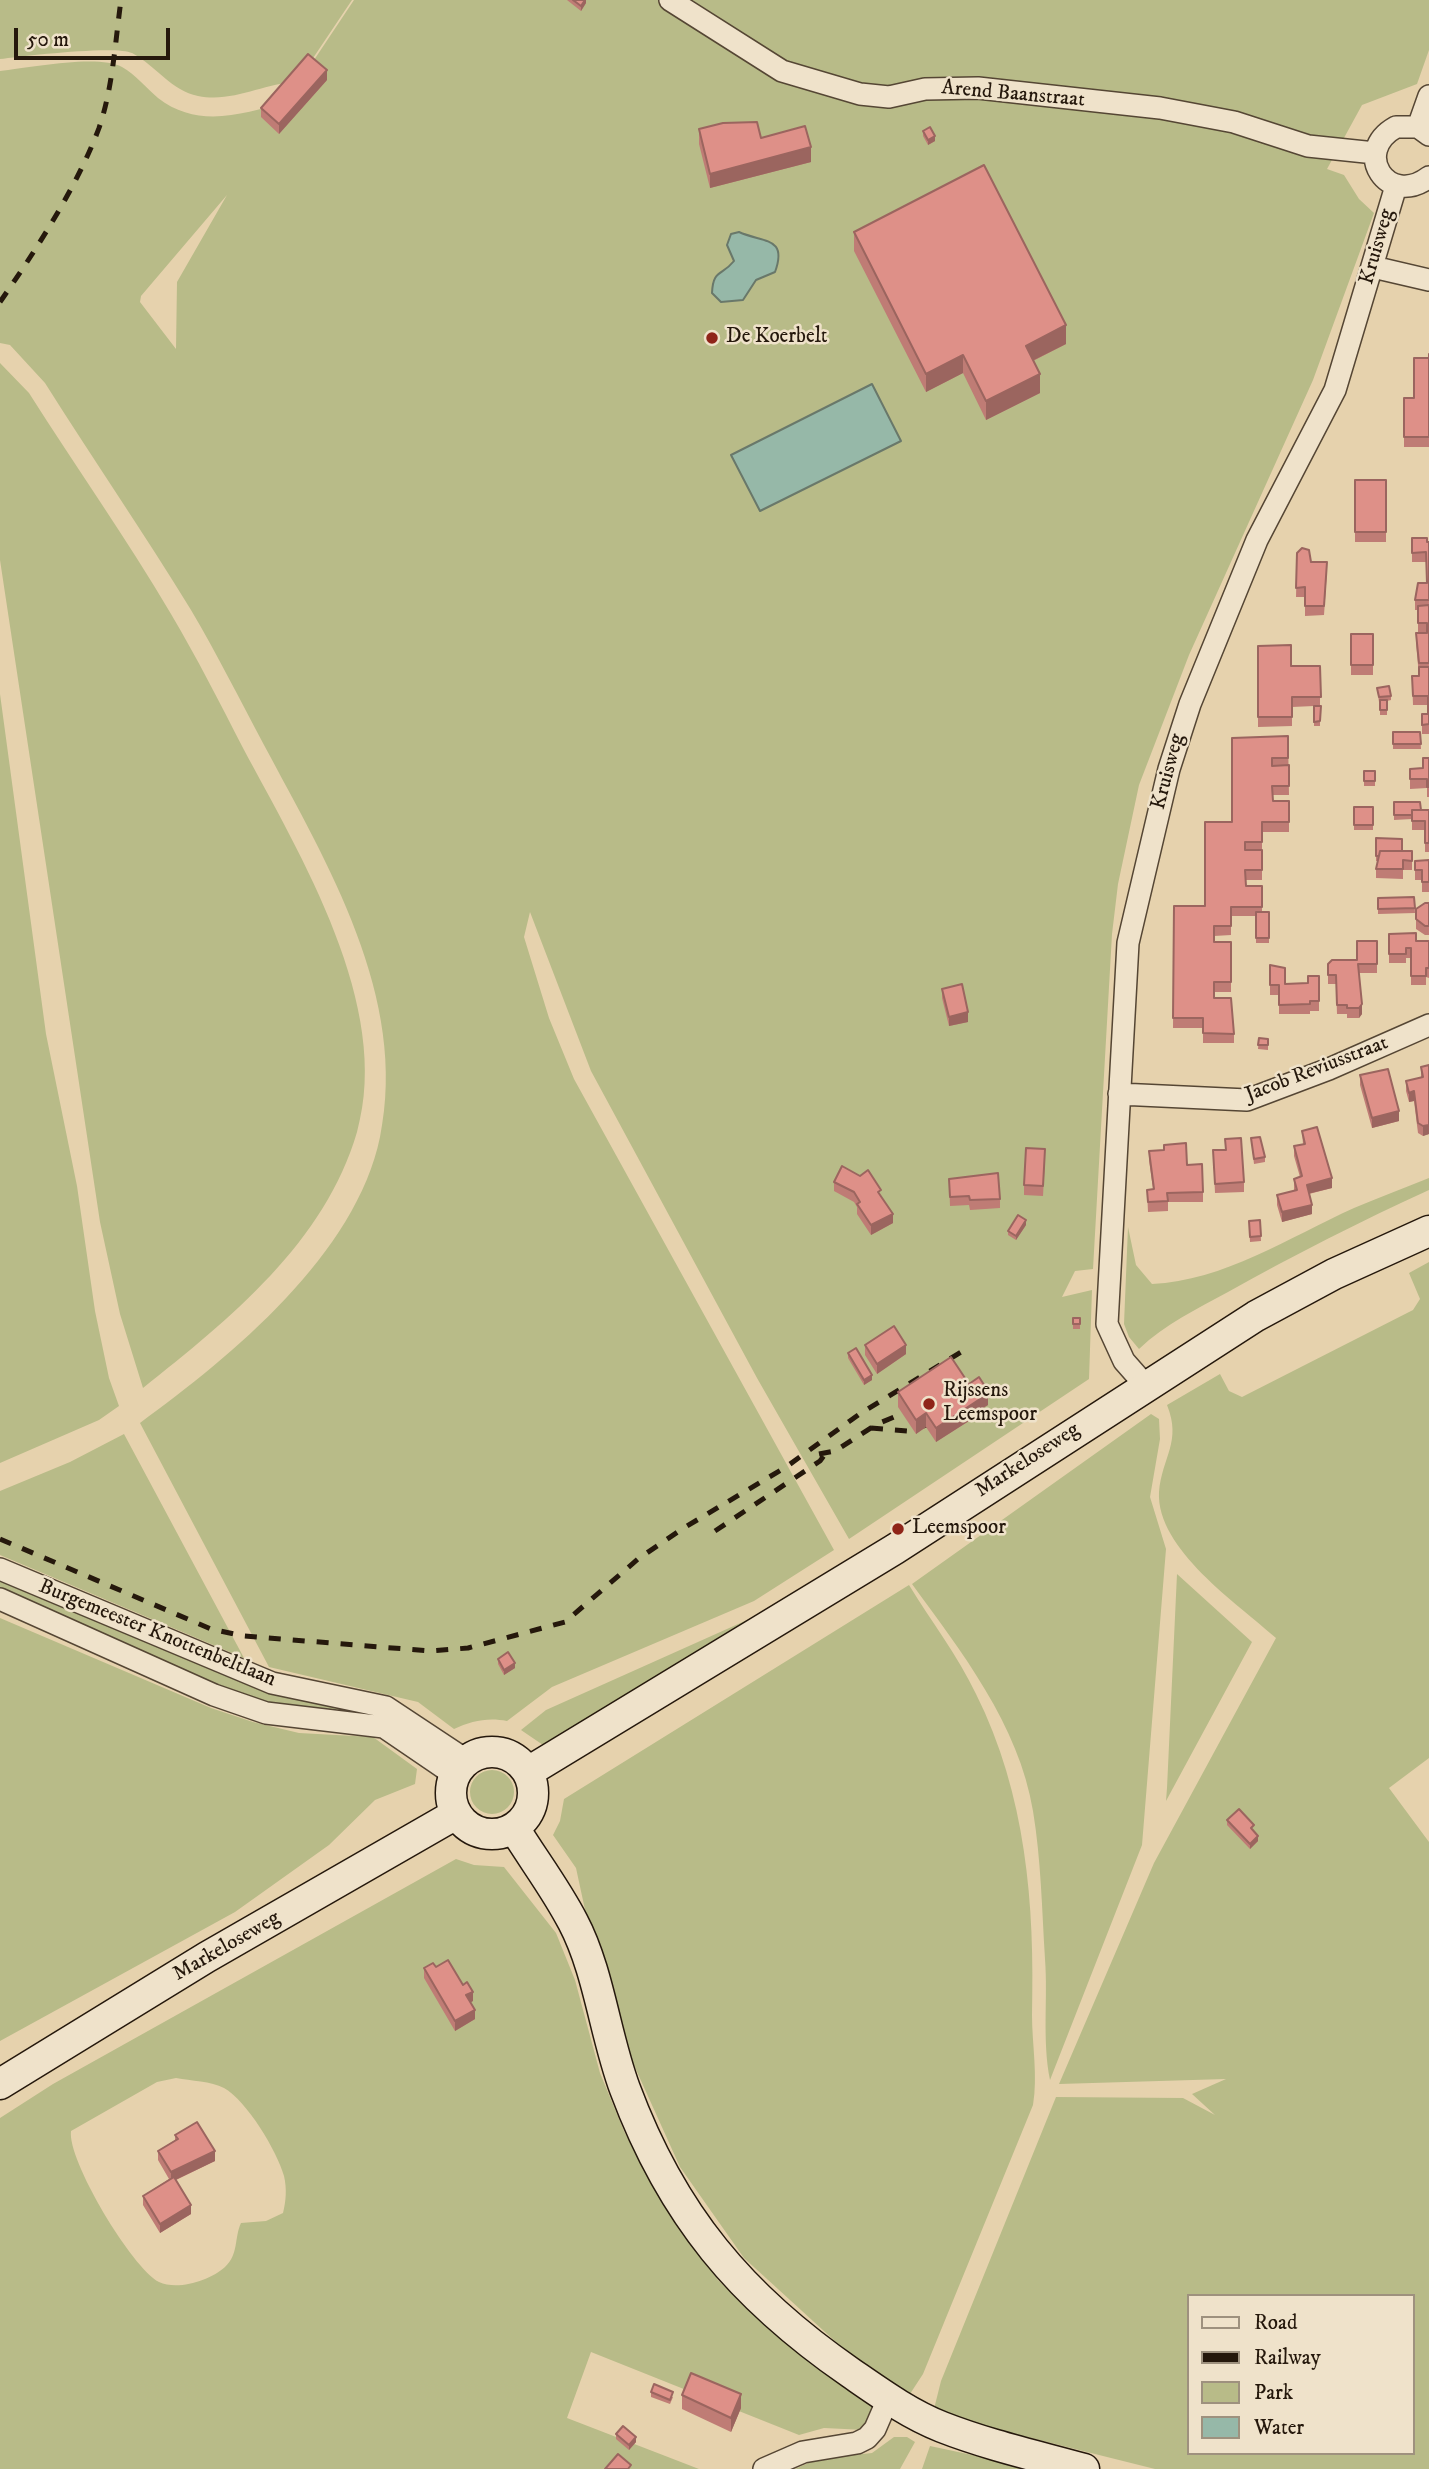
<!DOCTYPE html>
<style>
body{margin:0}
#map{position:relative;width:1429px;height:2469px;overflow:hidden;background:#e6d2ad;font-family:"IM FELL DW Pica",serif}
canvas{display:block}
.legend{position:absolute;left:1187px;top:2294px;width:228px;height:161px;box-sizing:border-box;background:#efe2ca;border:2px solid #9e917e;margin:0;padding:9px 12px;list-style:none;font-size:21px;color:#25180c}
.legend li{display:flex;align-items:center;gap:14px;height:35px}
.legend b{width:35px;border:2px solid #9e917e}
.scale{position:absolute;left:14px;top:28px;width:156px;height:32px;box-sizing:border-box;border:4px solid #25180c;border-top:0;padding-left:9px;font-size:21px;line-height:24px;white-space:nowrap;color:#25180c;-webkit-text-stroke:5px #efe2ca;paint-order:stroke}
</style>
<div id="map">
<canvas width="1429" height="2469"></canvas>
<ul class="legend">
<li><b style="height:9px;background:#efe2ca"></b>Road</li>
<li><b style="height:9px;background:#25180c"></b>Railway</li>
<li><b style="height:19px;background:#b8bb88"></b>Park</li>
<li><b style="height:19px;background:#96b8a8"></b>Water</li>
</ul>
<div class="scale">50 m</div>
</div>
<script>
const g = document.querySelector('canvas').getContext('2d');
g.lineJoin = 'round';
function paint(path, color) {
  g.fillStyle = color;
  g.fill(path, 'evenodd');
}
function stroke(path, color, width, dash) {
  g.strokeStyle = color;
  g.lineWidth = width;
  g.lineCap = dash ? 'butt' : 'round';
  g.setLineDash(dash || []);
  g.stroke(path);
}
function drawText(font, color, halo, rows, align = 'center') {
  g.font = font + ' "IM FELL DW Pica",serif';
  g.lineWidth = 5;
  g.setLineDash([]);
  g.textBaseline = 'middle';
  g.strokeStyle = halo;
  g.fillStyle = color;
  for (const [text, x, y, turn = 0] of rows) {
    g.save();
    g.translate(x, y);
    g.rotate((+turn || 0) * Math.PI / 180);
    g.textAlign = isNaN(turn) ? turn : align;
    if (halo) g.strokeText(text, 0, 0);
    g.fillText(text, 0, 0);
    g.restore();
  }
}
paint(new Path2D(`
 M0 0H352L297 82C263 83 234 103 198 96 172 91 156 66 132 53 116 45 23 56 0 59Z
 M354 0H1429V50L1417 84 1362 105 1327 169 1344 175 1359 199 1374 213 1313 380 1189 655 1139 785 1118 884 1112 934 1093 1269 1075 1271 1062 1297 1092 1290 1089 1379 849 1539 757 1378 591 1071 530 912 524 937 549 1018 574 1079 834 1550 754 1601 552 1687 507 1721C488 1717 471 1721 454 1729L418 1702 269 1667 140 1423C232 1356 356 1254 380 1137 409 998 327 863 264 745 240 700 217 654 191 610 144 533 93 459 45 383L10 345 0 343V71C29 68 98 54 122 67 135 74 147 89 158 98 198 129 243 114 286 102ZM227 195 177 282 176 349 140 302 141 296Z
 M0 363 29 393C76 467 127 539 171 614 197 658 220 703 243 748 300 855 393 1006 357 1132 325 1242 230 1319 143 1388L120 1314 100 1222 0 560Z
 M0 694 46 1034 77 1186 95 1311 109 1378 119 1406 99 1420 0 1463Z
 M1429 1178V1190C1361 1221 1294 1255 1228 1292 1197 1309 1165 1324 1139 1349L1129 1337 1124 1324 1128 1227 1136 1265 1152 1284C1223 1281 1290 1237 1354 1208 1378 1198 1404 1188 1429 1178Z
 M1429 1262V1758L1389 1788 1429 1842V2469H1155L959 2420 934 2409 941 2381 1056 2097 1183 2098 1215 2115 1192 2094 1226 2079 1059 2084 1154 1863 1276 1638C1238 1604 1156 1549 1159 1492 1162 1457 1182 1442 1167 1405L1220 1374 1229 1391 1242 1397 1413 1310 1420 1299 1409 1273ZM1189 2296H1413V2453H1189Z
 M1151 1414 1159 1419 1160 1439 1150 1497 1166 1549 1142 1845 1050 2080C1042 2040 1048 1999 1045 1959 1042 1910 1041 1859 1033 1811 1019 1725 961 1651 912 1584Z
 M124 1434 244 1658 0 1555V1491L70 1462Z
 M1177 1574 1252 1642 1166 1801 1167 1788Z
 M0 1576 352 1708 387 1719 258 1703 0 1596Z
 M909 1585C931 1621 958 1656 976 1694 1026 1794 1035 1904 1032 2015 1032 2044 1038 2076 1033 2105L923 2374 908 2397 848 2353 744 2258 680 2167 633 2063 607 1968 587 1919 576 1868 553 1835 560 1821 564 1799Z
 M756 1616 579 1728 543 1745 521 1730 546 1710Z
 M0 1618 211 1708 253 1722 299 1733 373 1737 417 1769 415 1784 375 1800 329 1845 235 1912 0 2041Z
 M470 1792a22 22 0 1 1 44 0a22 22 0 1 1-44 0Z
 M456 1859 474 1865 504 1867 556 1933 575 1980 600 2073 624 2131 651 2184 718 2280 771 2331 862 2389 873 2407 872 2420 865 2430 824 2428 799 2435 591 2352 567 2418 699 2469H0V2118L53 2084ZM176 2078C191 2081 211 2081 224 2088 247 2101 277 2151 284 2176 287 2189 286 2201 283 2213L266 2221 241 2223C234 2238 239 2254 225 2267 211 2280 178 2291 159 2282 132 2268 67 2160 71 2131L157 2082Z
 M894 2437H907L915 2442 900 2469H795L817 2459 872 2453Z
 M930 2446 1038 2469H922Z`), '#b8bb88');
const water = new Path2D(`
 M739 232C763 243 788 236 775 272L756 280 743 300 721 302 712 293C713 269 722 276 734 261L727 245 731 234Z
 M872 384 901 441 760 511 731 455Z`);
paint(water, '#96b8a8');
stroke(water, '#69786a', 2);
const street = new Path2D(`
 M670 0 782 71 860 94 889 97 925 89 978 88 1160 108 1234 122 1308 146 1375 153
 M1418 127 1429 96
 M1429 135 1418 127H1396C1351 152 1388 208 1429 177
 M1373 267 1429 280
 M1119 1094 1247 1100 1329 1069 1429 1025
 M1146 1386 1124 1361 1107 1324 1128 943 1169 769 1190 704 1257 540 1335 390 1396 186
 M0 1569 272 1683 386 1707 466 1760
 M0 1599 214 1695 266 1713 384 1727 453 1774
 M764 2469 803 2452 857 2443 867 2438 875 2429 888 2399`);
const secondary = new Path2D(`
 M451 1793a41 41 0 1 1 82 0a41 41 0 1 1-82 0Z
 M528 1772 895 1549 1256 1316 1334 1274 1429 1231
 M514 1828C533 1859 556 1889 573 1922 599 1971 605 2036 625 2089 672 2215 741 2297 851 2373 880 2393 909 2414 942 2427 988 2445 1037 2456 1084 2469
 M0 2084 207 1957 456 1814`);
stroke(street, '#554634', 24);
stroke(secondary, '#25180c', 33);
stroke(street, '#efe2ca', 21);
stroke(secondary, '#efe2ca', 30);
stroke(new Path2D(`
 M0 302C36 250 77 187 99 128 113 87 115 43 121 0
 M871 1428 908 1431 932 1423
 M819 1454 835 1451 877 1424 909 1411
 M715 1531 820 1461 826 1453
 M0 1539 211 1629 244 1636 430 1651 468 1648 565 1622 638 1559 682 1529 786 1467 861 1413 961 1352`), '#25180c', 5, [12, 12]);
paint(new Path2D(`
 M567 0H586V3L581 11Z
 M327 80 279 134 261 117V108Z
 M699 129 761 138 811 162 710 188 699 144Z
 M923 131 935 141 928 145 923 136Z
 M854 232 1066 344 1033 361 1040 393 986 420 963 373 926 392 854 251Z
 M1429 354V447H1404V398H1414Z
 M1355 480H1386V542H1355Z
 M1412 538 1429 542V734H1422V714H1428V705H1413L1412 676H1419L1416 643V633H1418V610H1415V600L1426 583V562H1412Z
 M1297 553 1327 571 1324 615 1305 616V597H1296Z
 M1351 634H1373V675H1351Z
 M1258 646 1291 666H1320V726H1314V706L1292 707V726L1258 727Z
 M1377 688 1391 696V700L1387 701V715H1380V702H1379Z
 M1393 732H1420L1421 749H1393Z
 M1288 736 1289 795H1273V801H1289V832H1262V880H1246V886H1262V912H1269V943H1256V916H1231V935L1214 936V942H1231V992H1214V998L1234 1034V1043H1203V1028H1173L1174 906H1205L1232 822V738Z
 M1429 758V797H1427V788L1410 789V769L1423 768Z
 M1364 771H1375V786H1364Z
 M1394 802 1421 810H1429V852H1425V830H1412V819L1394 820Z
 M1354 807H1373V830H1354Z
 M1376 838 1402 851H1412V870H1403V879L1376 878V869L1378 861H1376Z
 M1429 860V892H1422V880H1415V861Z
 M1414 897 1415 913 1378 914V898Z
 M1429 903V935H1425L1416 929V909Z
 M1389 934 1416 941H1429V978L1426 977V985H1411V958H1406V963H1389Z
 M1377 941V973H1359L1362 1014 1359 1018H1347V1014H1337L1336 984H1328V964L1357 960Z
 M1270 965 1285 984 1308 983 1319 976V1011H1310V1014H1279V995H1270Z
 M942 989 968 1022 949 1026 942 998Z
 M1259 1038 1268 1039V1050L1258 1049Z
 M1429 1065V1134L1423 1136 1418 1133 1414 1101 1409 1102 1406 1091V1081L1421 1078V1067Z
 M1360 1075 1399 1121 1372 1128 1360 1085Z
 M1302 1131 1332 1188 1309 1194 1312 1214 1282 1222 1277 1205V1195L1294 1191V1179L1300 1177 1294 1156V1146L1303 1144Z
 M1251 1138 1265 1157V1162L1254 1164Z
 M1225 1139 1244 1182V1192L1215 1193 1213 1150H1225Z
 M1149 1151 1187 1165 1203 1192V1202H1168V1211L1148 1212 1147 1190 1153 1189 1149 1160Z
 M1045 1159 1043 1196 1024 1195V1185Z
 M949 1179 1000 1199V1208L970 1210 969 1205 950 1206Z
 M834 1182 881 1197 893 1223 871 1235 857 1214V1207L854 1202 834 1191Z
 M1260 1220 1261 1241 1250 1242 1249 1221Z
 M1026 1225 1016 1240 1008 1235V1231Z
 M1073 1318H1080V1329H1073Z
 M865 1345 906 1354 877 1374 865 1355Z
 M848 1353 872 1380 864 1385 848 1358Z
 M969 1384 988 1405 983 1408V1412L936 1442 926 1427 916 1434 898 1407V1392Z
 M498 1659 515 1668 504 1675 498 1664Z
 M1227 1820 1254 1830 1253 1831 1258 1841 1250 1849 1227 1825Z
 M436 1967 473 2001 470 2002 475 2019 455 2031 424 1978V1968Z
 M175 2135 215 2161 176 2180 191 2214 160 2233 143 2205V2196L169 2179 158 2160V2151L175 2140Z
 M651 2392 673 2397 670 2404 651 2397Z
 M682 2395 741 2408 731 2432 682 2409Z
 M616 2434 636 2442 629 2450 616 2439Z`), '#bf7c75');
paint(new Path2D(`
 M585 0H586V3L581 11V6Z
 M327 70V80L279 134V124Z
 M935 136V141L928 145V140Z
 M811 147V162L710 188V174Z
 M1066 325V344L1026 364V346Z
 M963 355V373L926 392V374Z
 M1040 374V393L986 420V401Z
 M1362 1004V1014L1359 1018V1008Z
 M968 1012V1022L949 1026V1017Z
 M1414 1091V1101L1409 1102V1093Z
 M1399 1111V1121L1372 1128V1118Z
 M1429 1125V1134L1423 1136V1126Z
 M1332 1178V1188L1307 1194V1185Z
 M1312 1205V1214L1282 1222V1212Z
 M893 1214V1223L871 1235V1225Z
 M1026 1220V1225L1016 1240V1236Z
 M906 1345V1354L877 1374V1364Z
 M872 1375V1380L864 1385V1380Z
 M988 1391V1405L983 1408V1412L936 1442V1428Z
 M926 1413V1427L916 1434V1420Z
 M515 1663V1668L504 1675V1670Z
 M1258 1836V1841L1250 1849V1844Z
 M473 1992V2001L466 2005V1995Z
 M475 2010V2019L455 2031V2021Z
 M215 2151V2161L171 2182V2172Z
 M191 2205V2214L160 2233V2224Z
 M741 2394V2408L731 2432V2418Z
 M636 2437V2442L629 2450V2445Z`), '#9b655f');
const building = new Path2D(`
 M573 0H585L581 6Z
 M308 54 327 70 279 124 261 108Z
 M757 122 761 138 805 126 811 147 710 174 699 129 723 123Z
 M930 127 935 136 928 140 923 131Z
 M984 165 1066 325 1026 346 1040 374 986 401 963 355 926 374 854 232Z
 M1429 354V437H1404V398H1414V358H1429Z
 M1355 480H1386V532H1355Z
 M1412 538H1427V542H1429V600H1415L1418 583H1427L1426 552 1412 553Z
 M1302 548 1309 550 1311 562H1327L1324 606H1305V587L1296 588 1297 553Z
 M1429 605V663H1419L1416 633H1427V623H1418V606Z
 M1351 634H1373V665H1351Z
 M1291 645V666H1320L1321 697H1292V717H1258V646Z
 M1419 667H1429V724L1422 725V714H1428V696H1413L1412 676H1419Z
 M1389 686 1391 696 1379 697 1377 688Z
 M1380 700H1387V710H1380Z
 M1314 706H1321L1320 721 1314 722Z
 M1393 732H1420L1421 744H1393Z
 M1288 736V758H1272V766L1289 765V786H1272L1273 801H1289V822H1262V842H1245V850H1262V870H1245L1246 886H1262V907H1231V926H1214V942H1231V982H1214V998H1231L1234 1034 1203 1033V1018H1173L1174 906H1205V822H1232V738Z
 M1423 758H1429V787H1427V779H1410V769L1423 768Z
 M1364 771H1375V781H1364Z
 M1394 802H1420L1421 810H1412V815H1394Z
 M1354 807H1373V825H1354Z
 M1412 810H1429V843H1425V821H1412Z
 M1376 838 1402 839V851H1380L1379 856H1376Z
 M1380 851H1412V861L1403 860V869H1376Z
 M1429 860V882H1422V870H1415V861Z
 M1414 897 1415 908 1378 909V898Z
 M1425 903H1429V926H1425L1416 919V909Z
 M1256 912H1269V938H1256Z
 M1416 933V941H1429V968H1426V976H1411V948H1406V954H1389V934Z
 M1357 941H1377V964H1358L1362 1004 1359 1008H1347V1005H1337L1336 975H1328V964L1332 960H1357Z
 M1270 965 1285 968V984L1308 983V976H1319V1001H1310V1004L1279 1005V985H1270Z
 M962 984 968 1012 949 1017 942 989Z
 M1259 1038 1268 1039V1045H1258Z
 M1429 1065V1125L1423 1126 1418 1123 1414 1091 1409 1093 1406 1081 1423 1077 1421 1067Z
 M1388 1069 1399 1111 1372 1118 1360 1075Z
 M1317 1127 1332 1178 1307 1185 1312 1205 1282 1212 1277 1195 1297 1190 1294 1179 1302 1176 1294 1146 1305 1144 1302 1131Z
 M1260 1137 1265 1157 1254 1159 1251 1138Z
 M1241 1138 1244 1182 1215 1184 1213 1150H1226L1225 1139Z
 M1186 1143 1187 1165 1202 1164 1203 1192 1167 1193 1168 1201 1148 1202 1147 1190 1154 1189 1149 1151 1164 1150V1145Z
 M1026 1148 1045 1149 1043 1186 1024 1185Z
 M842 1166 860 1176 868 1170 881 1190 878 1192 893 1214 871 1225 857 1204 860 1202 854 1192 834 1182Z
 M998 1173 1000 1199 970 1200 969 1196 950 1197 949 1179Z
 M1018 1215 1026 1220 1016 1236 1008 1231Z
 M1260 1220 1261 1236 1250 1237 1249 1221Z
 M1073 1318H1080V1324H1073Z
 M894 1326 906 1345 877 1364 865 1345Z
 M856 1348 872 1375 864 1380 848 1353Z
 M951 1357 969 1384 979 1377 988 1391 981 1395 983 1397 936 1428 926 1413 916 1420 898 1392Z
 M508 1652 515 1663 504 1670 498 1659Z
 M1239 1809 1254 1825 1251 1828 1258 1836 1250 1844 1227 1820Z
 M448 1960 463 1985 467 1982 473 1992 466 1995 475 2010 455 2021 424 1968 433 1963 436 1967Z
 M197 2122 215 2151 171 2172 158 2151 178 2139 175 2135Z
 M174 2177 191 2205 160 2224 143 2196Z
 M691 2373 741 2394 731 2418 682 2395Z
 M654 2384 673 2392 670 2400 651 2392Z
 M623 2426 636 2437 629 2445 616 2434Z
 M618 2454 631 2465 628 2469H605Z`);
paint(building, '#de9088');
stroke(building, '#9b655f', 2);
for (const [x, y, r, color] of [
 [712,338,7,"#8f2418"],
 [929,1404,7,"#8f2418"],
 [898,1529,7,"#8f2418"]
]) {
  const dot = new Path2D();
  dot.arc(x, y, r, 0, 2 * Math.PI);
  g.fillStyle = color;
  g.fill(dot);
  stroke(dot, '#efe2ca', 2.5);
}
drawText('21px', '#25180c', '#efe2ca', [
 ["Arend Baanstraat",1013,95,5],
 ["Kruisweg",1378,247,-74],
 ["Kruisweg",1169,772,-75],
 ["Jacob Reviusstraat",1317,1070,-21],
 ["Markeloseweg",1028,1461,-33],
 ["Burgemeester Knottenbeltlaan",157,1634,22],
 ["Markeloseweg",227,1947,-30]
]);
drawText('21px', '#25180c', '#efe2ca', [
 ["De Koerbelt",726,338],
 ["Rijssens",943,1392],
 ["Leemspoor",943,1416],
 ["Leemspoor",912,1529]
], 'left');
</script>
